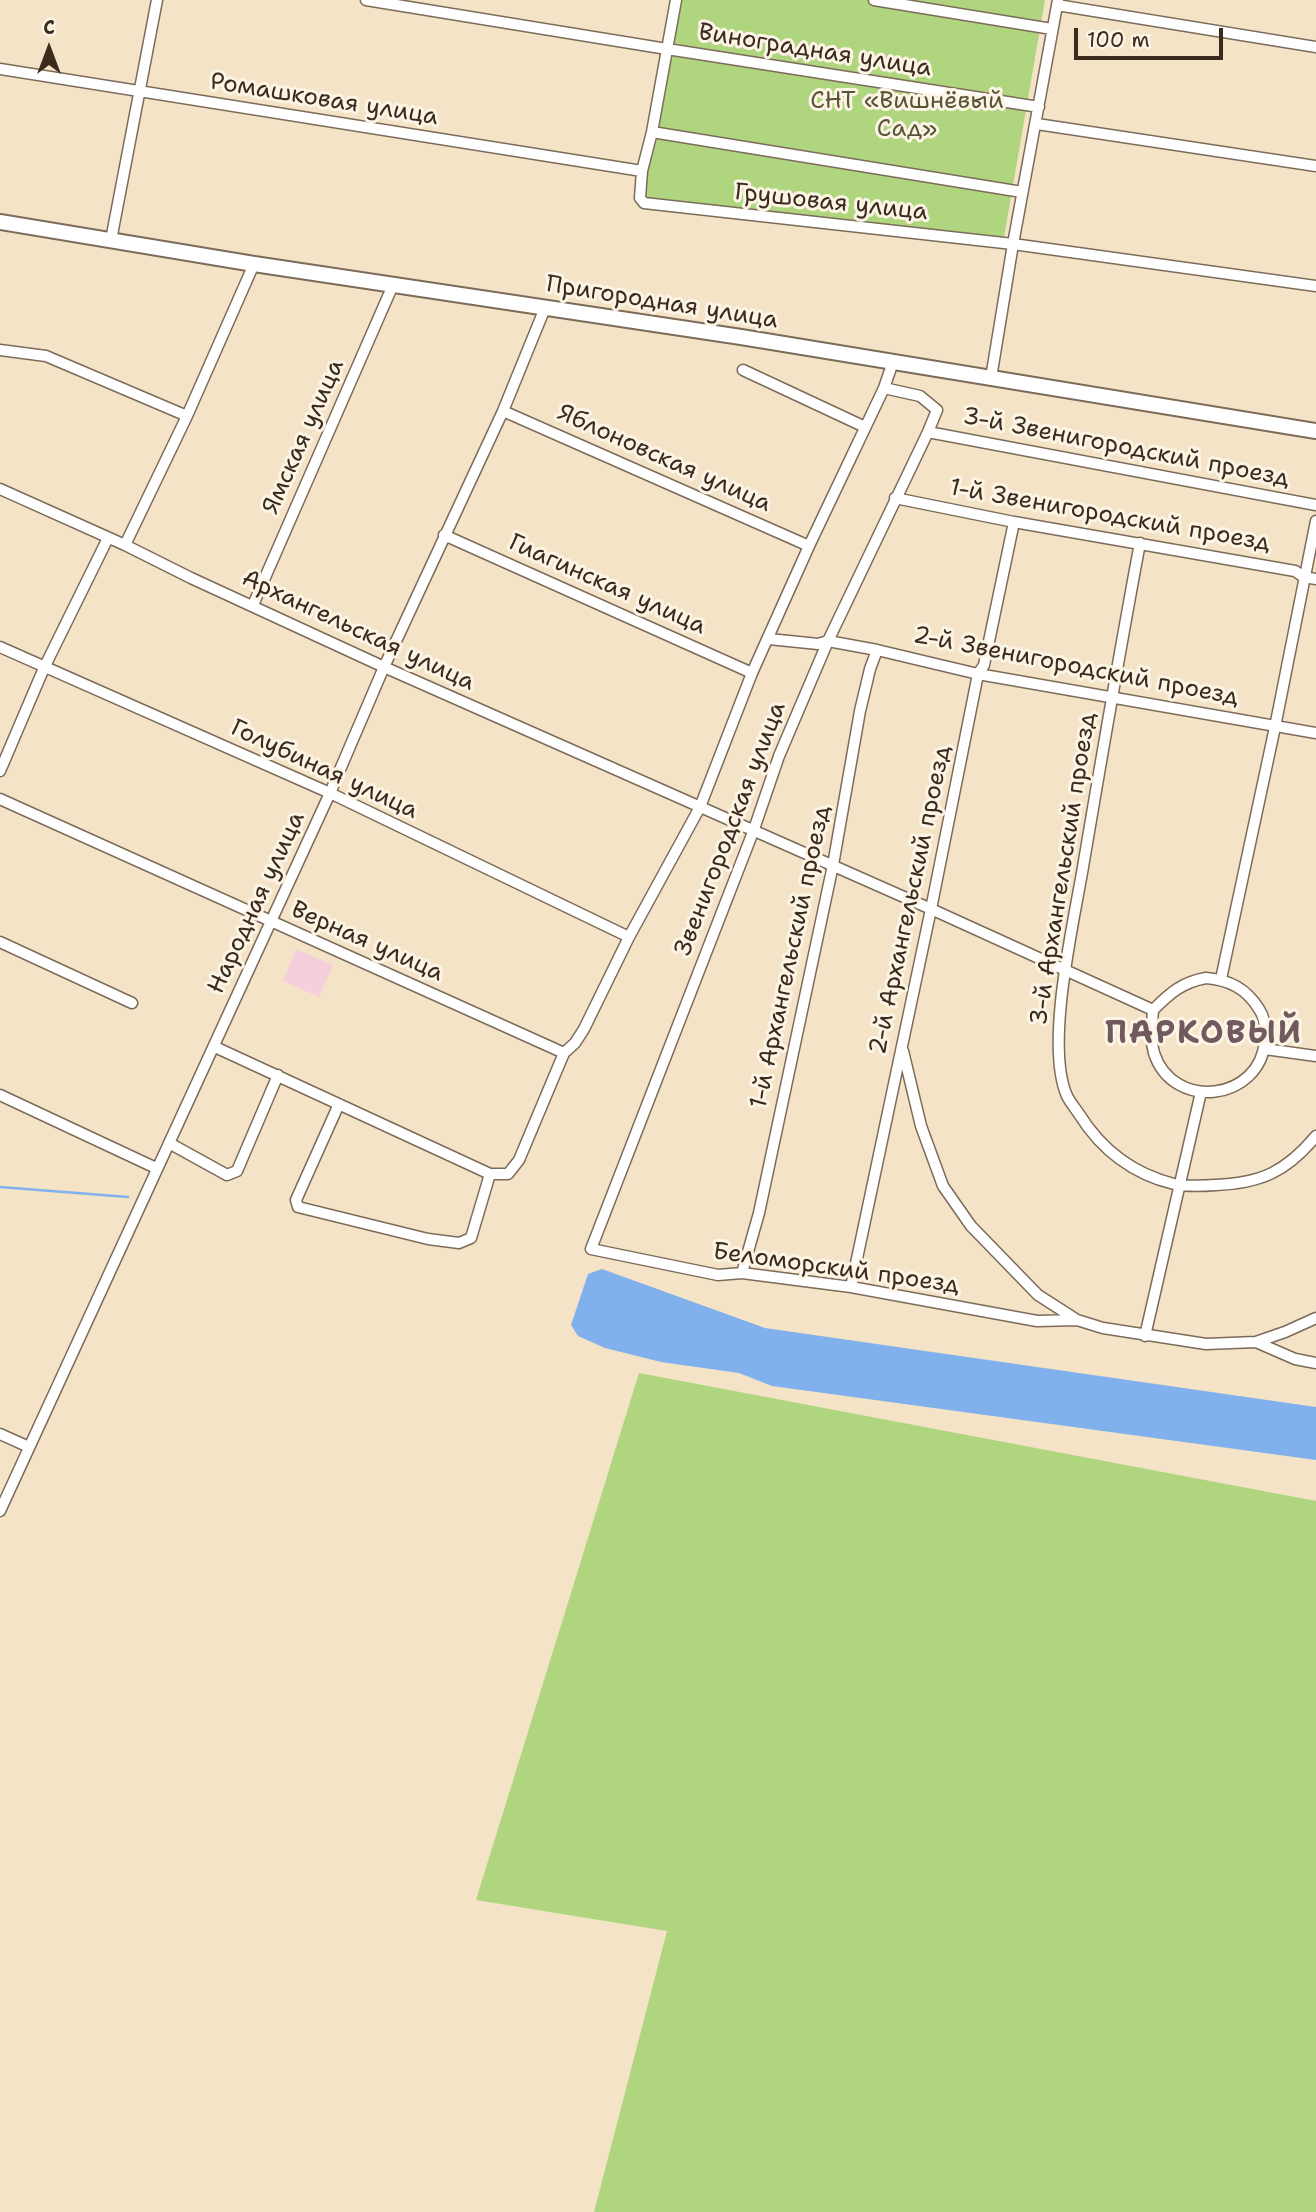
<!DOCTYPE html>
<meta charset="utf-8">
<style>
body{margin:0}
#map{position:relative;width:1316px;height:2212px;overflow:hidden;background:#f4e3c7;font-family:"Shantell Sans",sans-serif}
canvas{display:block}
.north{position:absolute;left:14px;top:14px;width:70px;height:70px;-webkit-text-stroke:5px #fcf5e5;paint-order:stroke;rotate:0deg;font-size:19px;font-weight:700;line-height:28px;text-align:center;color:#3b2a1e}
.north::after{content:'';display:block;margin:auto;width:24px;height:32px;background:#3b2a1e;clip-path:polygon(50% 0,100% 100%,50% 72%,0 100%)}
.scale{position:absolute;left:1074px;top:28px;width:149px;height:32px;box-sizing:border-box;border:4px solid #3b2a1e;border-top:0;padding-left:9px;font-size:21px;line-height:24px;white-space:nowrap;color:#3b2a1e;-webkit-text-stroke:5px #fcf5e5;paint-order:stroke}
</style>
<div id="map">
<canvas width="1316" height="2212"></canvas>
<div class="north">С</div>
<div class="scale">100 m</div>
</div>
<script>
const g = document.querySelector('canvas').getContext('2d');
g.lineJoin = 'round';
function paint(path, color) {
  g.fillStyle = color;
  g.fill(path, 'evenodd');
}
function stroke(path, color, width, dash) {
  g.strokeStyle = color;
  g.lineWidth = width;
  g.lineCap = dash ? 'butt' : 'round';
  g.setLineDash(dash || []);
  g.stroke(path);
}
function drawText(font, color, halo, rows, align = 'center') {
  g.font = font + ' "Shantell Sans",sans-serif';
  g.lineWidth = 6;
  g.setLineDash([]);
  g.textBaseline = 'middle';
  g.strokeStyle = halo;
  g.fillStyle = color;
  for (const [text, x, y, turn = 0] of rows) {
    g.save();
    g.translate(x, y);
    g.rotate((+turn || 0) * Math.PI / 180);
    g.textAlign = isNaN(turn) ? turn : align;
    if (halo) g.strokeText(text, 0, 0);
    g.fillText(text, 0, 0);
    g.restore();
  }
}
paint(new Path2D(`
 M296 949 333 965 319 997 283 981Z`), '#f5cfdb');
paint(new Path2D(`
 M676 0H1045L1003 243 644 203 642 171Z
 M639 1373 1316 1501V2212H594L667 1931 476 1900Z`), '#b0d57f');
paint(new Path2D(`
 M602 1269 765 1328 1316 1407V1460L772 1386 739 1373 661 1362 605 1348 578 1336 571 1325 588 1274Z`), '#81b1ec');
stroke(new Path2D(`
 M0 1187 128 1197`), '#81b1ec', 2.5);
const street = new Path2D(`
 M366 0 667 49 1039 107
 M676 0 652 132 642 171 640 198 644 203 1013 244 1316 286
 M874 0 1052 29
 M1057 5 1316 47
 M0 69 642 171
 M1037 124 1316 166
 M652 132 1022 192
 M111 240 157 0
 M0 350 46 356 187 416
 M743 370 865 427
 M991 378 1013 244 1058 0
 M884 388 920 396 937 410 928 432 828 641 779 756 753 832 591 1249 718 1275 742 1273 851 1287 1037 1321 1077 1320
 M503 411 809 546
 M928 432 1316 505
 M0 489 125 545 191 578 384 667 931 909 1153 1010
 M895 498 1014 522 1295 571 1304 577 1316 579
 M444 535 752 673
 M1140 543C1120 649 1102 755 1084 861 1075 918 1044 1044 1067 1096 1070 1102 1075 1108 1079 1114 1101 1149 1133 1174 1174 1184 1187 1187 1202 1186 1216 1185 1261 1183 1286 1172 1316 1136
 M125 545 187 416 254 264
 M253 605 393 285
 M769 639 818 644 828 641 877 650 978 674 1316 733
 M0 647 330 793 629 937
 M0 771 44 668 108 538
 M0 799 564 1053
 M0 942 132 1003
 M1206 978C1229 980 1246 988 1259 1009 1265 1018 1266 1029 1265 1040 1261 1101 1173 1112 1154 1053 1150 1039 1152 1025 1153 1010 1169 994 1182 982 1206 978Z
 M1221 979 1275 727 1316 521
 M215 1047 490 1174
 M1265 1049 1316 1056
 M903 1051 921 1126 943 1186 971 1226 1038 1295 1077 1320 1103 1328 1206 1344 1256 1342 1285 1332 1316 1318
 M0 1095 156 1168
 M339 1104 296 1200 298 1207 428 1239 459 1243 471 1238 490 1174H508L519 1160 564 1053 575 1043 584 1029 629 937 700 807 752 673 809 546 884 388 893 362
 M169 1143 227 1175 237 1171 278 1075
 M742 1273 759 1213 833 865 860 711 870 669 877 650
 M851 1287 931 909 978 674 984 665 1014 522
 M1145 1336 1201 1092
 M1256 1342 1295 1359 1316 1363
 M0 1434 29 1447
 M0 1511 330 793 384 667 503 411 545 308`);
const secondary = new Path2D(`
 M0 222 254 264 741 337 1316 431`);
stroke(street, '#7c6b59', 13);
stroke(secondary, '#7c6b59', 18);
stroke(street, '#fff', 10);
stroke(secondary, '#fff', 14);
drawText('24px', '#3b2a1e', '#fcf5e5', [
 ["Виноградная улица",815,51,9],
 ["Ромашковая улица",324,100,9],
 ["Грушовая улица",831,203,6],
 ["Пригородная улица",662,303,9],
 ["Ямская улица",304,437,-66],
 ["3-й Звенигородский проезд",1126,448,11],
 ["Яблоновская улица",664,459,24],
 ["1-й Звенигородский проезд",1110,516,10],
 ["Гиагинская улица",607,585,24],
 ["Архангельская улица",358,631,25],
 ["2-й Звенигородский проезд",1076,667,11],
 ["Голубиная улица",324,770,25],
 ["Звенигородская улица",731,829,-69],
 ["3-й Архангельский проезд",1064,869,-81],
 ["2-й Архангельский проезд",911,900,-78],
 ["Народная улица",257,903,-65],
 ["Верная улица",367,942,24],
 ["1-й Архангельский проезд",791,957,-78],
 ["Беломорский проезд",836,1269,8]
]);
drawText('24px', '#585536', '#fcf5e5', [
 ["СНТ «Вишнёвый",907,102],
 ["Cад»",907,130]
]);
g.letterSpacing = '2px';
drawText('bold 32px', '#715a5e', '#fcf5e5', [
 ["ПАРКОВЫЙ",1204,1035]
]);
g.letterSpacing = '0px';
</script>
